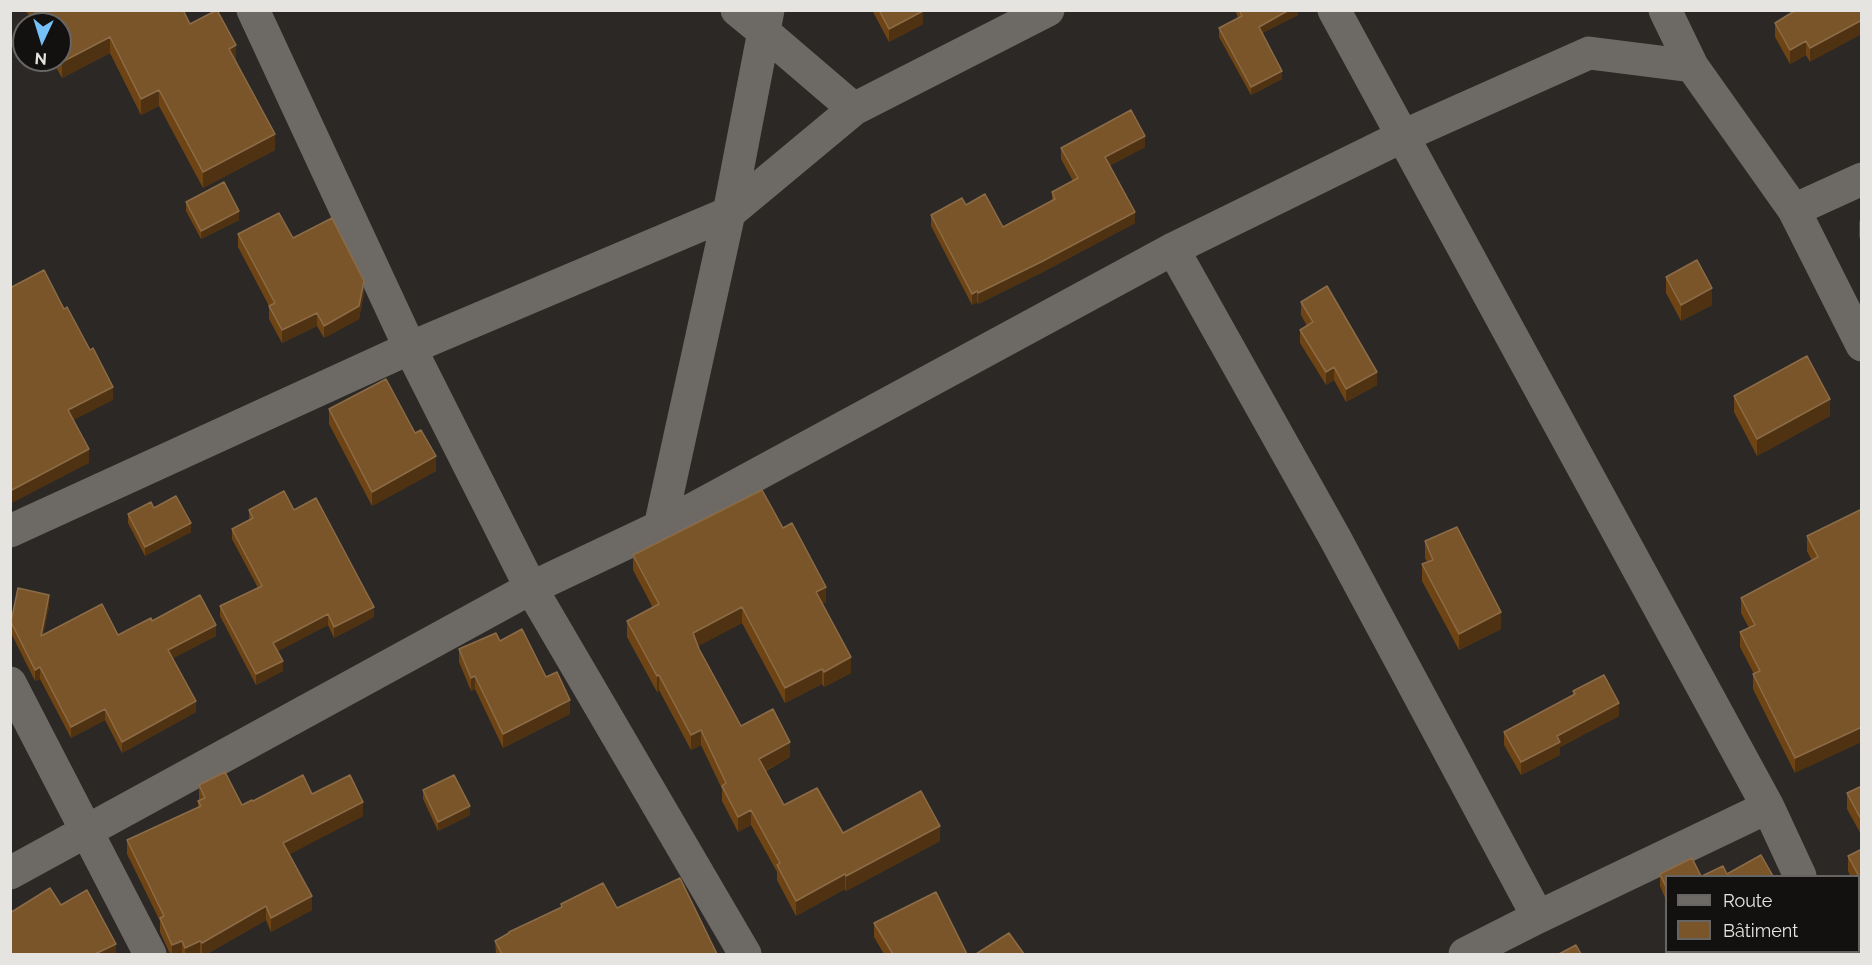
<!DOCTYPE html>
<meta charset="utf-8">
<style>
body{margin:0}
#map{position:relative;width:1872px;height:965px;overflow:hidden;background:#2c2825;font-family:Raleway,sans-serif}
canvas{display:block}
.frame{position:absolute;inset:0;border:12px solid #e6e4e1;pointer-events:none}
.legend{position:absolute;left:1665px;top:875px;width:195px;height:78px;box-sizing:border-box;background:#131110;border:2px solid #676564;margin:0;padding:8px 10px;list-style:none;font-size:18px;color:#e6e4e1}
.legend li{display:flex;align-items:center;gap:12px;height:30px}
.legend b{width:30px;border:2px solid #676564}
.north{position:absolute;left:12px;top:12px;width:60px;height:60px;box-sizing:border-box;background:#131110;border:2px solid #676564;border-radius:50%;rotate:184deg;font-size:16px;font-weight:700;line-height:24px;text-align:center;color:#e6e4e1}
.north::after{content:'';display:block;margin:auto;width:21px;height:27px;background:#75c0f6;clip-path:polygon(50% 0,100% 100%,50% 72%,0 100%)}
</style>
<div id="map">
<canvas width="1872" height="965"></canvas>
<div class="frame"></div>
<ul class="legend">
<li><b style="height:8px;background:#6d6965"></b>Route</li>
<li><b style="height:16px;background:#7b552a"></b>Bâtiment</li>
</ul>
<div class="north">N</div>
</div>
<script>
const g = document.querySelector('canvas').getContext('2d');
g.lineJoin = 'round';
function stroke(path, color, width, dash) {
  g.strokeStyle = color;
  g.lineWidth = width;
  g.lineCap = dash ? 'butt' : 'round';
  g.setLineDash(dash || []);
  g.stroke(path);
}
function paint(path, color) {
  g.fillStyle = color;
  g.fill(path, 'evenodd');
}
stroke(new Path2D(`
 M253 10 410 348 531 588 745 954
 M737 10 764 32 854 109
 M1334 10 1768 807 1538 917 1465 954
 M1665 10 1692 66 1794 210 1862 345
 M1794 210 1862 179
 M1173 249 1335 538 1538 917
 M660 527 729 213 768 10
 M10 531 410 348 729 213 854 109 1048 10
 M10 683 150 954
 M1768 807 1800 876
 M10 873 531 588 660 527 1173 249 1403 136 1589 53 1692 66
 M1834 952 1836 954`), '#6d6965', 33);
paint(new Path2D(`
 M26 10H183L190 24 236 60 275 150 203 188 159 106 141 115 110 53 62 78 52 60H60V24H33Z
 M872 10H922L923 24 889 42Z
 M1235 10H1298V15L1262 33 1282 79 1251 95 1219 37V28L1238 18Z
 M1862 10 1810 62 1806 55 1790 64 1775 37V23Z
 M1145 147 1109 166 1135 223 1041 273 978 304 977 302 972 305 931 226V215L966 205 1003 227 1052 200V192L1073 181 1061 159V148Z
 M186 202 239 220 201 239 186 211Z
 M1862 220V241L1859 237V221Z
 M238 234 293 238 364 293 359 319 324 338 317 326 282 343 269 319V306L238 247Z
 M1666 277 1712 305 1681 321 1666 293Z
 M1301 302 1377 385 1346 402 1334 380 1326 385 1300 343V330L1307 326 1301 315Z
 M1734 396 1830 416 1757 456 1734 412Z
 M329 409 415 433 436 471 372 506 329 424Z
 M1862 509 1795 773 1753 689V674H1754L1740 647V632L1749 628 1741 613V598L1812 561 1807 551V536Z
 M249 510H294L374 617 334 638 328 625 278 651 283 671 256 685 220 616V606L258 588 232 539V529L249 520Z
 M128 514 191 532 145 556 128 523Z
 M1425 541 1501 629 1459 650 1422 581V564L1427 562 1425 558Z
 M633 555 826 602 822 604 851 673 824 687 822 684 785 703 742 623 698 646 741 726 790 757 766 771 784 805 843 833 940 841 846 891 845 889 796 916 777 880V872L751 825 738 832 722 801V789L701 745 691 750 659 690 657 692 627 637V621L653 608 633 570Z
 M49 606 43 635H118L152 621 216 636 173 658 196 712 122 753 105 720 71 738 40 679 35 681 11 633V622Z
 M500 641 546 677 570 714 503 748 475 689 471 691 459 662V649Z
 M1573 691 1619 716 1560 747V755L1521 775 1504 745V732L1573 695Z
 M199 785 242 805 253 801 312 794 363 816 289 854 312 910 271 932 266 920 207 954H170L160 932V921L127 854V840L198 807V801H199Z
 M1862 786V836L1847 809V793Z
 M423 790 470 815 438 831 423 799Z
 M1862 849V897L1858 891V876H1850L1848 871V856Z
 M1660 874 1666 876V900L1660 886Z
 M561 904 617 908 717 954H496L495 941 561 908Z
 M874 923 967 954H884L874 937Z
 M1696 951H1805V954H1698Z`), '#6e4414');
paint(new Path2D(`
 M1289 10H1298V15L1259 35V27Z
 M923 11V24L889 42V29Z
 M1862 20V34L1810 62V48Z
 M110 37V53L62 78V62Z
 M1806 41V55L1790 64V50Z
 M236 45V61L229 49Z
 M1282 71V79L1251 95V87Z
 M159 90V106L141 115V99Z
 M275 134V150L203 188V172Z
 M1145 136V147L1105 168V157Z
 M239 211V220L201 239V231Z
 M1135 212V223L1041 273 978 304V293Z
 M364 281V293L359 319 324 338V326Z
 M1712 288V305L1681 321V305Z
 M977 291V302L972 305V294Z
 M317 313V326L282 343V330Z
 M1334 367V380L1326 385V372Z
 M1377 372V385L1346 402V389Z
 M113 387V400L68 423V410Z
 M1830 399V416L1757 456V439Z
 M89 449V463L10 504V491Z
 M436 456V471L372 506V492Z
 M191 523V532L145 556V547Z
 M826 587V602L816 607V592Z
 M49 595V606L41 647V636Z
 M374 607V617L334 638V627Z
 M742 607V623L693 649V633Z
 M1501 612V629L1459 650V634Z
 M328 614V625L273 654V643Z
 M216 625V636L168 661V650Z
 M851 657V673L824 687V672Z
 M283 661V671L256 685V674Z
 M40 667V679L35 681V670Z
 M822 669V684L785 703V688Z
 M659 675V690L657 692V676Z
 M475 676V689L471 691V678Z
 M570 700V714L503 748V734Z
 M196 701V712L122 753V742Z
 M1619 703V716L1560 747V755L1521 775V762L1557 736Z
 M105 709V720L71 738V727Z
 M1862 727V742L1795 773V758Z
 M701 730V745L691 750V735Z
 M790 742V757L759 774V759Z
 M363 802V816L283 858V843Z
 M470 806V815L438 831V822Z
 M751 810V825L738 832V817Z
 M940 826V841L846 891V876Z
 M845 874V889L796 916V901Z
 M312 896V910L271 932V918Z
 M266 906V920L207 954H202V943Z
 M182 941V954H172V945Z
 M200 941V954H185V948Z
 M116 944V954H95Z
 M1789 951H1805V954H1783Z`), '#4e3212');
const building = new Path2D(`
 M34 10H183L190 24 217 10 236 45 229 49 275 134 203 172 159 90 141 99 110 37 62 62 60 59V24H41Z
 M879 10H922L923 11 889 29Z
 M1239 10H1289L1259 27 1282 71 1251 87 1219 28 1242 16Z
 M1796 10H1862V20L1810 48 1806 41 1790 50 1775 23Z
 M1131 110 1145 136 1105 157 1135 212 1041 262 978 293 977 291 972 294 931 215 962 198 966 205 985 194 1003 227 1055 199 1052 192 1078 178 1061 148Z
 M224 182 239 211 201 231 186 202Z
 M279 213 293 238 332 218 364 281 359 306 324 326 317 313 282 330 269 306 275 303 238 234Z
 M1697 260 1712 288 1681 305 1666 277Z
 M44 270 64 309 67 307 90 350 93 348 113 387 68 410 89 449 10 491V288Z
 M1327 286 1377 372 1346 389 1334 367 1326 372 1300 330 1313 322 1301 302Z
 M1807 356 1830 399 1757 439 1734 396Z
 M386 379 415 433 421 430 436 456 372 492 329 409Z
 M762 490 783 528 792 523 826 587 816 592 851 657 824 672 822 669 785 688 742 607 693 633 699 649 741 726 773 709 790 742 759 759 784 805 817 788 843 833 921 791 940 826 846 876 845 874 796 901 777 865 780 863 751 810 738 817 722 786 726 783 701 730 691 735 659 675 657 676 627 621 659 604 633 555Z
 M284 491 294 510 316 498 374 607 334 627 328 614 273 643 283 661 256 674 220 606 262 586 232 529 253 518 249 510Z
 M176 496 191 523 145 547 128 514 151 502 154 508Z
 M1862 509V727L1795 758 1753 674 1760 671 1740 632 1755 625 1741 598 1818 557 1807 536Z
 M1457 527 1501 612 1459 634 1422 564 1433 560 1425 541Z
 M18 588 49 595 41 636 102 604 118 635 151 618 152 621 200 595 216 625 168 650 196 701 122 742 105 709 71 727 40 667 35 670 11 622Z
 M522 629 546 677 557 672 570 700 503 734 475 676 471 678 459 649 496 633 500 641Z
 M1604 675 1619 703 1557 736 1560 742 1521 762 1504 732 1575 694 1573 691Z
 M225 772 242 805 252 800 253 801 303 775 312 794 350 775 363 802 283 843 312 896 271 918 266 906 202 943 200 941 185 948 182 941 172 945 160 918 164 916 127 840 201 806 198 801 205 798 199 785Z
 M454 775 470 806 438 822 423 790Z
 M1862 786V821L1847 793Z
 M1862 849V882L1848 856Z
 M1761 855 1773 876H1702L1723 866 1727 874Z
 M1692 858 1701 876H1666V887L1660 874Z
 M680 878 717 954H502L495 941 509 933V932L562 907 561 904 603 883 617 908Z
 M50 888 61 905 87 890 116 944 95 954H10V913Z
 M936 892 967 954H893L874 923Z
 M1009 933 1024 954H976Z
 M1576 945 1581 954H1559Z
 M1702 951H1789L1783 954H1704Z`);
paint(building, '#7b552a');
stroke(building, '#8c6c47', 1.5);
</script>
